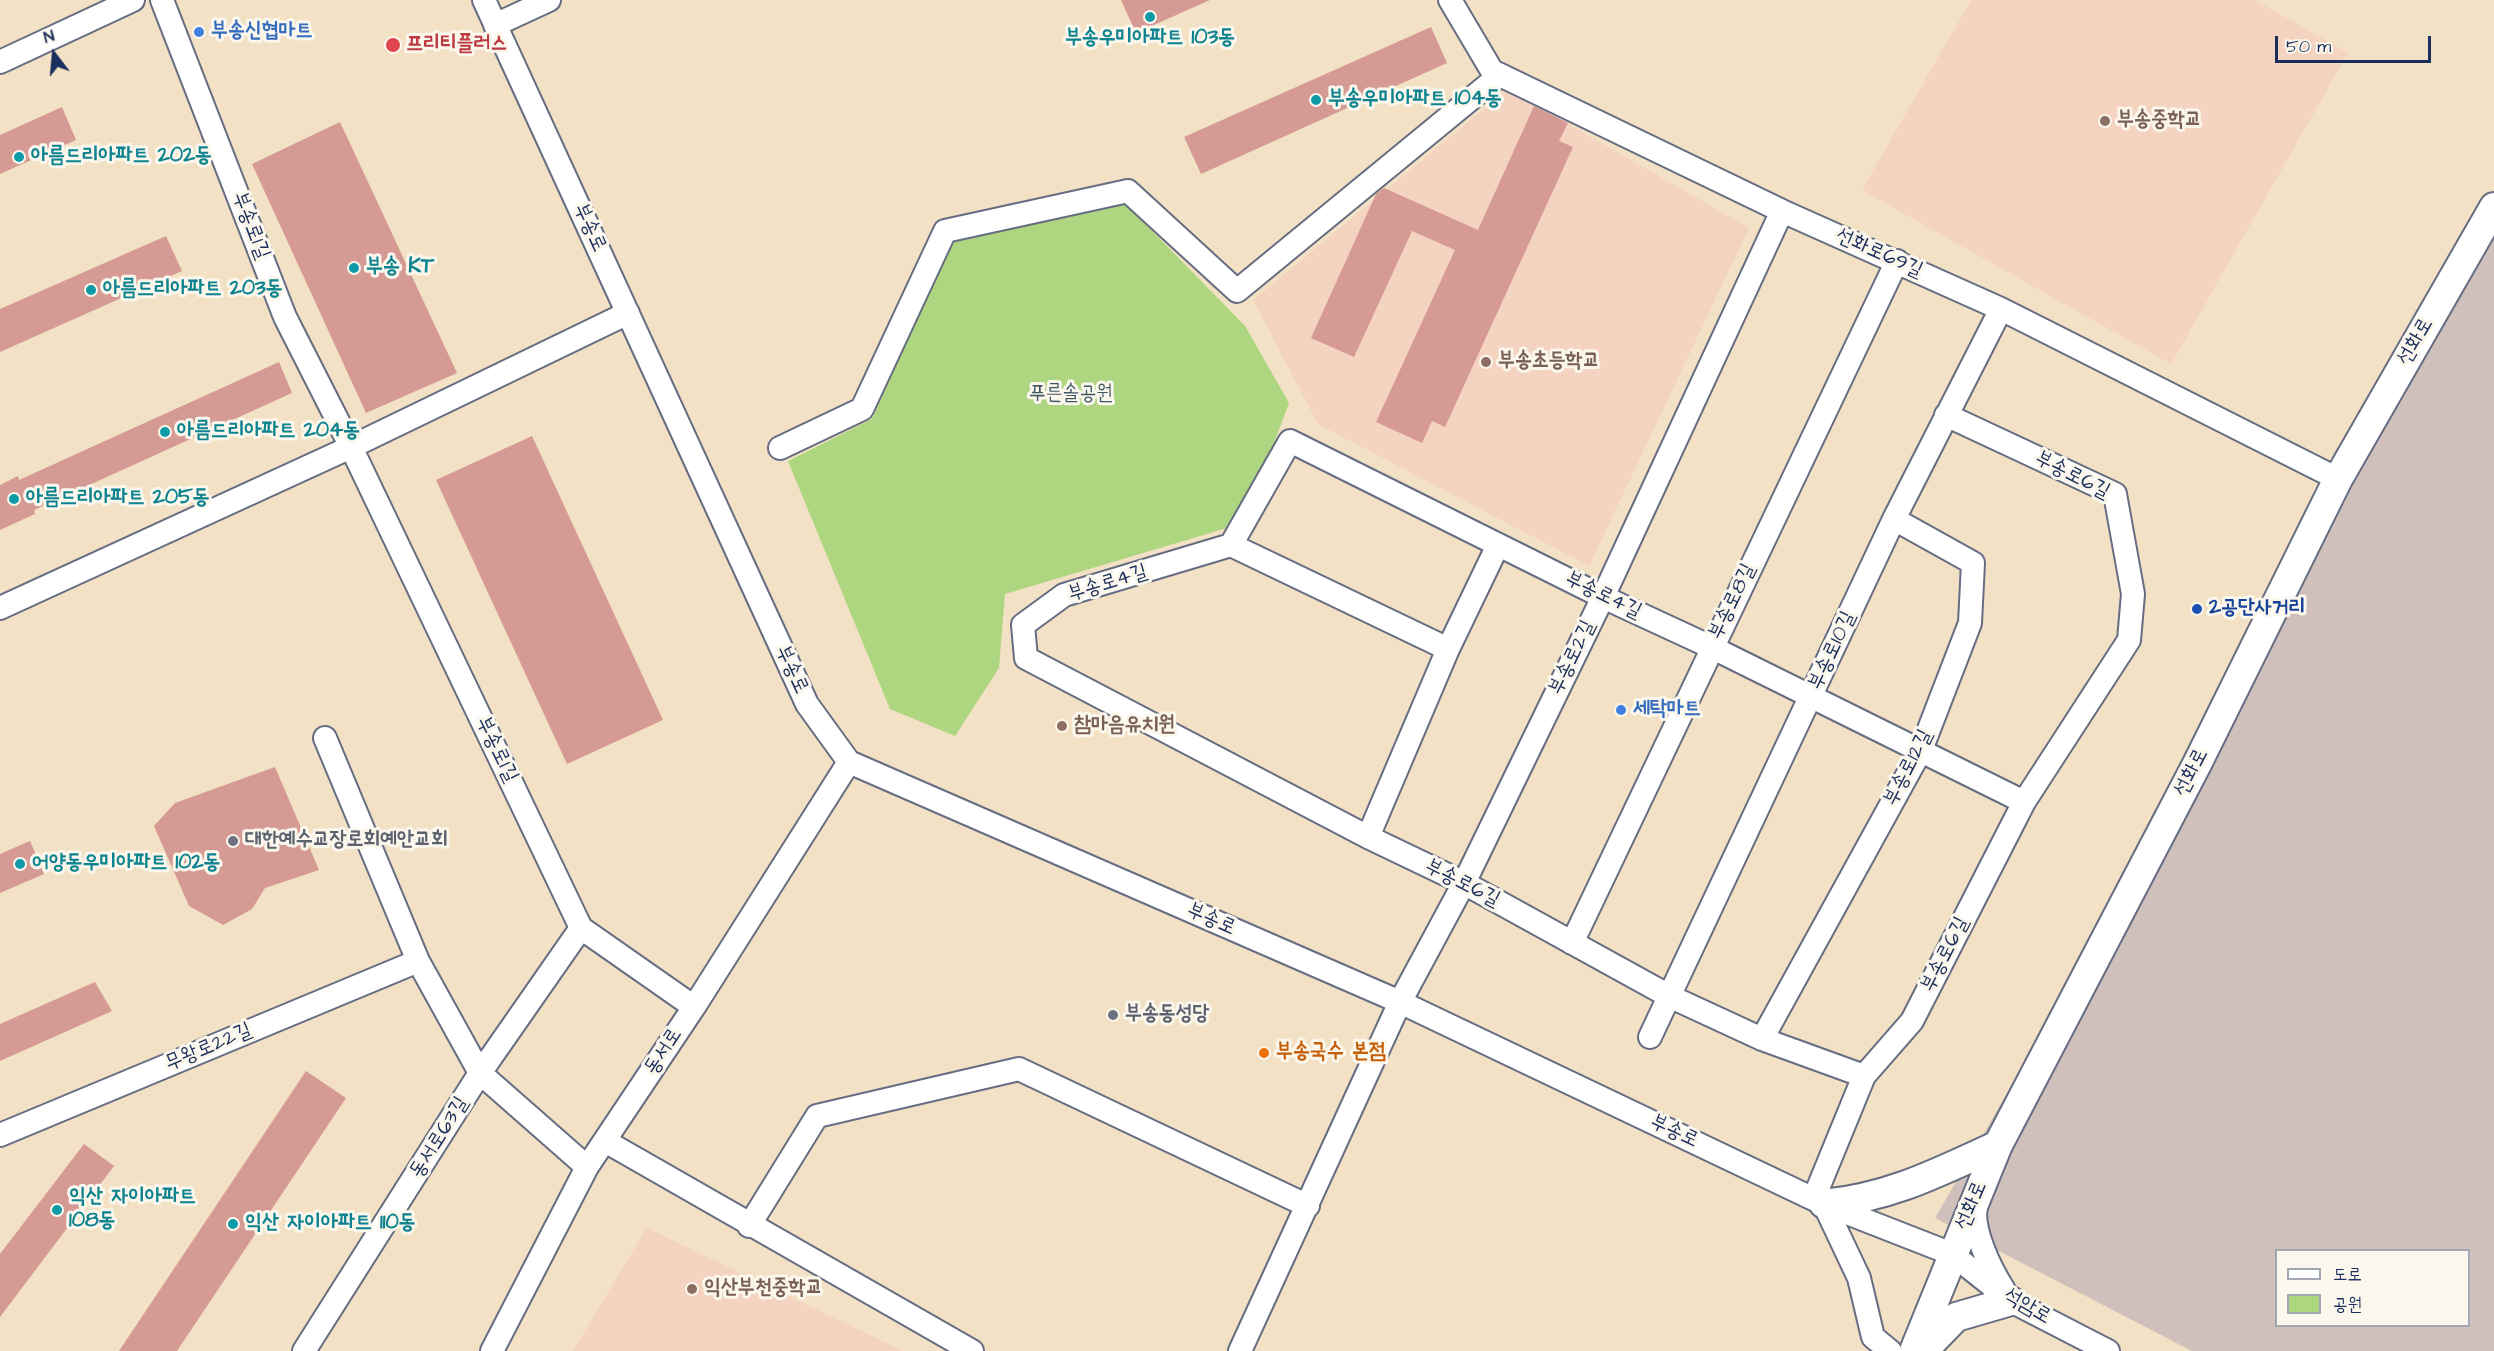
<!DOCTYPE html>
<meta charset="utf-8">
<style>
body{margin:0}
#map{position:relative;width:2494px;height:1351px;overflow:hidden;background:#f2e1c4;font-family:"Architects Daughter","Poor Story",sans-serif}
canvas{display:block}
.legend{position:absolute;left:2275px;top:1249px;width:195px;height:78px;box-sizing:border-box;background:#fbf7ec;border:2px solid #a1a7b3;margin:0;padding:8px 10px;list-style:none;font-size:18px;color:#1b2f5e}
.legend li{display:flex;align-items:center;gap:12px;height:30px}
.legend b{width:30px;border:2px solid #a1a7b3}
.north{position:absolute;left:24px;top:24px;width:60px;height:60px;-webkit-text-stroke:4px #fbf7ec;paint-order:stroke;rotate:344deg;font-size:16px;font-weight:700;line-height:24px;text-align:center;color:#1b2f5e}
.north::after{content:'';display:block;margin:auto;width:21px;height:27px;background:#1b2f5e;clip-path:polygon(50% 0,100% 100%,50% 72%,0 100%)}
.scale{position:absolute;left:2275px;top:36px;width:156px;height:27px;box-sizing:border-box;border:3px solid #1b2f5e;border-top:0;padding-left:8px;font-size:18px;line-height:21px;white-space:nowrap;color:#1b2f5e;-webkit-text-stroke:4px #fbf7ec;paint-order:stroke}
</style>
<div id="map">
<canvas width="2494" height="1351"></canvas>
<ul class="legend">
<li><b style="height:8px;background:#fff"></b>도로</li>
<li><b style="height:16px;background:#aed57f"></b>공원</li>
</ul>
<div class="north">N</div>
<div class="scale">50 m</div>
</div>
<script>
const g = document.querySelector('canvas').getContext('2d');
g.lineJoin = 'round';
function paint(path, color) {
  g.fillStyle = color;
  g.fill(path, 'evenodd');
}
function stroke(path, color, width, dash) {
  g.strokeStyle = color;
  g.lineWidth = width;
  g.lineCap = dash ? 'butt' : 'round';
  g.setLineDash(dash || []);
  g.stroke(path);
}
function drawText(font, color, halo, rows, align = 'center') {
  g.font = font + ' "Architects Daughter","Poor Story",sans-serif';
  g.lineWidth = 6;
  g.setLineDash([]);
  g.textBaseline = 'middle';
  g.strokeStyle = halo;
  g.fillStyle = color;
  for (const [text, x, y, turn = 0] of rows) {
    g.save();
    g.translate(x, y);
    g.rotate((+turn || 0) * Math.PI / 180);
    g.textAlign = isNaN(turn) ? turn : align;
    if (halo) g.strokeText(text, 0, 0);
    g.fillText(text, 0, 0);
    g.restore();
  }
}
paint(new Path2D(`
 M1971 0H2255L2348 53 2171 364 1862 190Z
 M1508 89 1749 228 1589 566 1318 424 1253 300Z
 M647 1228 903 1351H573Z`), '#f4d3c1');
paint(new Path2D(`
 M2494 231V1351H2192L1935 1218 2197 764ZM2276 1250H2468V1326H2276Z`), '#d0c0bc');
paint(new Path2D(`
 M1124 202 1245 326 1289 403 1244 523 1005 594 999 668 955 736 890 709 788 461 872 419 954 238Z`), '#aed57f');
paint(new Path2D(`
 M1121 0H1210L1136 33Z
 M1431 27 1447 63 1201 174 1184 137Z
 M1534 106 1568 123 1559 141 1573 147 1445 427 1432 421 1422 443 1376 422 1455 250 1412 231 1354 357 1311 338 1376 194 1384 188 1478 230Z
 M62 107 76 140 0 174V135Z
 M340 122 457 373 366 413 252 164Z
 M166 236 182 271 0 352V309Z
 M279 362 292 393 34 510 35 514 0 530V485L18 476 19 480Z
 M532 436 663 720 567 764 436 480Z
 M275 767 319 870 265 888 252 909 223 925 189 906 154 826 175 803Z
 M30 841 44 874 0 893V854Z
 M95 982 112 1011 0 1061V1024Z
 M306 1071 346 1098 177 1351H119Z
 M84 1144 114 1166 0 1317V1254Z`), '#d59a94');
const minor = new Path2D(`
 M162 0 285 317 351 447 581 928 694 1007
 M484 0 807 704 849 762 1400 1002 1824 1204 1952 1254 2011 1301 2108 1351
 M1450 0 1492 71 1782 211 2001 309 2338 479
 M495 25 549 0
 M0 62 133 0
 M780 448 862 409 945 231 1128 191 1237 291 1500 75
 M1231 545 1290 441 1603 597 1711 647 2024 802
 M0 608 351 447 628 313
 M1448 649 1231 545 1064 595 1023 625 1026 658 1368 837 1464 883 1669 996 1762 1039 1864 1076
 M325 738 418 961 480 1073 587 1167
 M1368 837 1448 649 1498 545
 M1572 943 1897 261
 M1650 1037 1894 519 2001 309
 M1762 1039 1921 750 1970 623 1973 563 1894 519
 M0 1135 418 961
 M605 1141 972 1351
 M1814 1198 1864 1076 1912 1021 2024 802 2129 640 2133 594 2115 494 1946 415
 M1977 1203C1969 1226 1991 1270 2004 1290
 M1824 1204 1859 1278 1873 1337 1890 1351
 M749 1226 817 1116 1019 1069 1308 1206
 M304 1351 480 1073 581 928
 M492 1351 587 1167 694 1007 849 762
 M1240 1351 1400 1002 1464 883 1603 597 1782 211`);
const major = new Path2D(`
 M1824 1204C1891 1197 1937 1173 1998 1145
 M1914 1351 1998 1145 2197 764 2338 479 2494 207
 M1923 1351 1956 1317 2011 1301`);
stroke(minor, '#666d82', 26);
stroke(major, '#666d82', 32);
stroke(minor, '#fff', 22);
stroke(major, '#fff', 28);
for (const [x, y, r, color] of [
 [1150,17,6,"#0f9aa8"],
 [199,32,6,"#3f7fe0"],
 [393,45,8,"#e0444e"],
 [1316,100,6,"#0f9aa8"],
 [2105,121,6,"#8d6e63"],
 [19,157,6,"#0f9aa8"],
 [354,268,6,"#0f9aa8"],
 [91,290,6,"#0f9aa8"],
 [1486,362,6,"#8d6e63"],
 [165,432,6,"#0f9aa8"],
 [14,499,6,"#0f9aa8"],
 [2197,609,6,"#1a4fb4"],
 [1621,710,6,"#3f7fe0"],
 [1062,726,6,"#8d6e63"],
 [233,841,6,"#6b7280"],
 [20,864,6,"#0f9aa8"],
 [1113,1015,6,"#6b7280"],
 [1264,1053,6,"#e8710a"],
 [57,1210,6,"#0f9aa8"],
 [233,1224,6,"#0f9aa8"],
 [692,1289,6,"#8d6e63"]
]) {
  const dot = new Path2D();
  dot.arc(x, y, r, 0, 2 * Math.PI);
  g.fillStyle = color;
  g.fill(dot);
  stroke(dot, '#fbf7ec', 2);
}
drawText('bold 21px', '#366cbe', '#fbf7ec', [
 ["부송신협마트",211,32],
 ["세탁마트",1633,710]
], 'left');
drawText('bold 21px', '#0d838f', '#fbf7ec', [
 ["부송우미아파트 103동",1150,39,"center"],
 ["부송우미아파트 104동",1328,100],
 ["아름드리아파트 202동",31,157],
 ["부송 KT",366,268],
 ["아름드리아파트 203동",103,290],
 ["아름드리아파트 204동",177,432],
 ["아름드리아파트 205동",26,499],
 ["어양동우미아파트 102동",32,864],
 ["익산 자이아파트",69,1198],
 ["108동",69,1222],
 ["익산 자이아파트 110동",245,1224]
], 'left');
drawText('bold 21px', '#be3a42', '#fbf7ec', [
 ["프리티플러스",406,45]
], 'left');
drawText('bold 21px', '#785e54', '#fbf7ec', [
 ["부송중학교",2117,121],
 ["부송초등학교",1498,362],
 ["참마음유치원",1074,726],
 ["익산부천중학교",704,1289]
], 'left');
drawText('21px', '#1b2f5e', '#fbf7ec', [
 ["부송로1길",250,226,69],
 ["부송로",589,228,65],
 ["선화로69길",1879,254,24],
 ["선화로",2416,342,-60],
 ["부송로6길",2072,476,27],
 ["부송로4길",1108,584,-17],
 ["부송로4길",1603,596,26],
 ["부송로8길",1733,602,-64],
 ["부송로10길",1833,651,-65],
 ["부송로2길",1573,658,-64],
 ["부송로",791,670,65],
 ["부송로1길",496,750,64],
 ["부송로12길",1909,768,-63],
 ["선화로",2192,773,-63],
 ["부송로6길",1462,884,27],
 ["부송로",1211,920,24],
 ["부송로6길",1946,955,-63],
 ["무왕로22길",209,1048,-23],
 ["동서로",664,1052,-57],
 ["부송로",1674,1132,25],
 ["동서로63길",440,1138,-58],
 ["선화로",1972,1206,-67],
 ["석암로",2027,1307,30]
]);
drawText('21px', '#405866', '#fbf7ec', [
 ["푸른솔공원",1071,395]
]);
drawText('bold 21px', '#164399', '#fbf7ec', [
 ["2공단사거리",2209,609]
], 'left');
drawText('bold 21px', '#5b616d', '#fbf7ec', [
 ["대한예수교장로회예안교회",245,841],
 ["부송동성당",1125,1015]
], 'left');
drawText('bold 21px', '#c56008', '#fbf7ec', [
 ["부송국수 본점",1276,1053]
], 'left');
</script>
